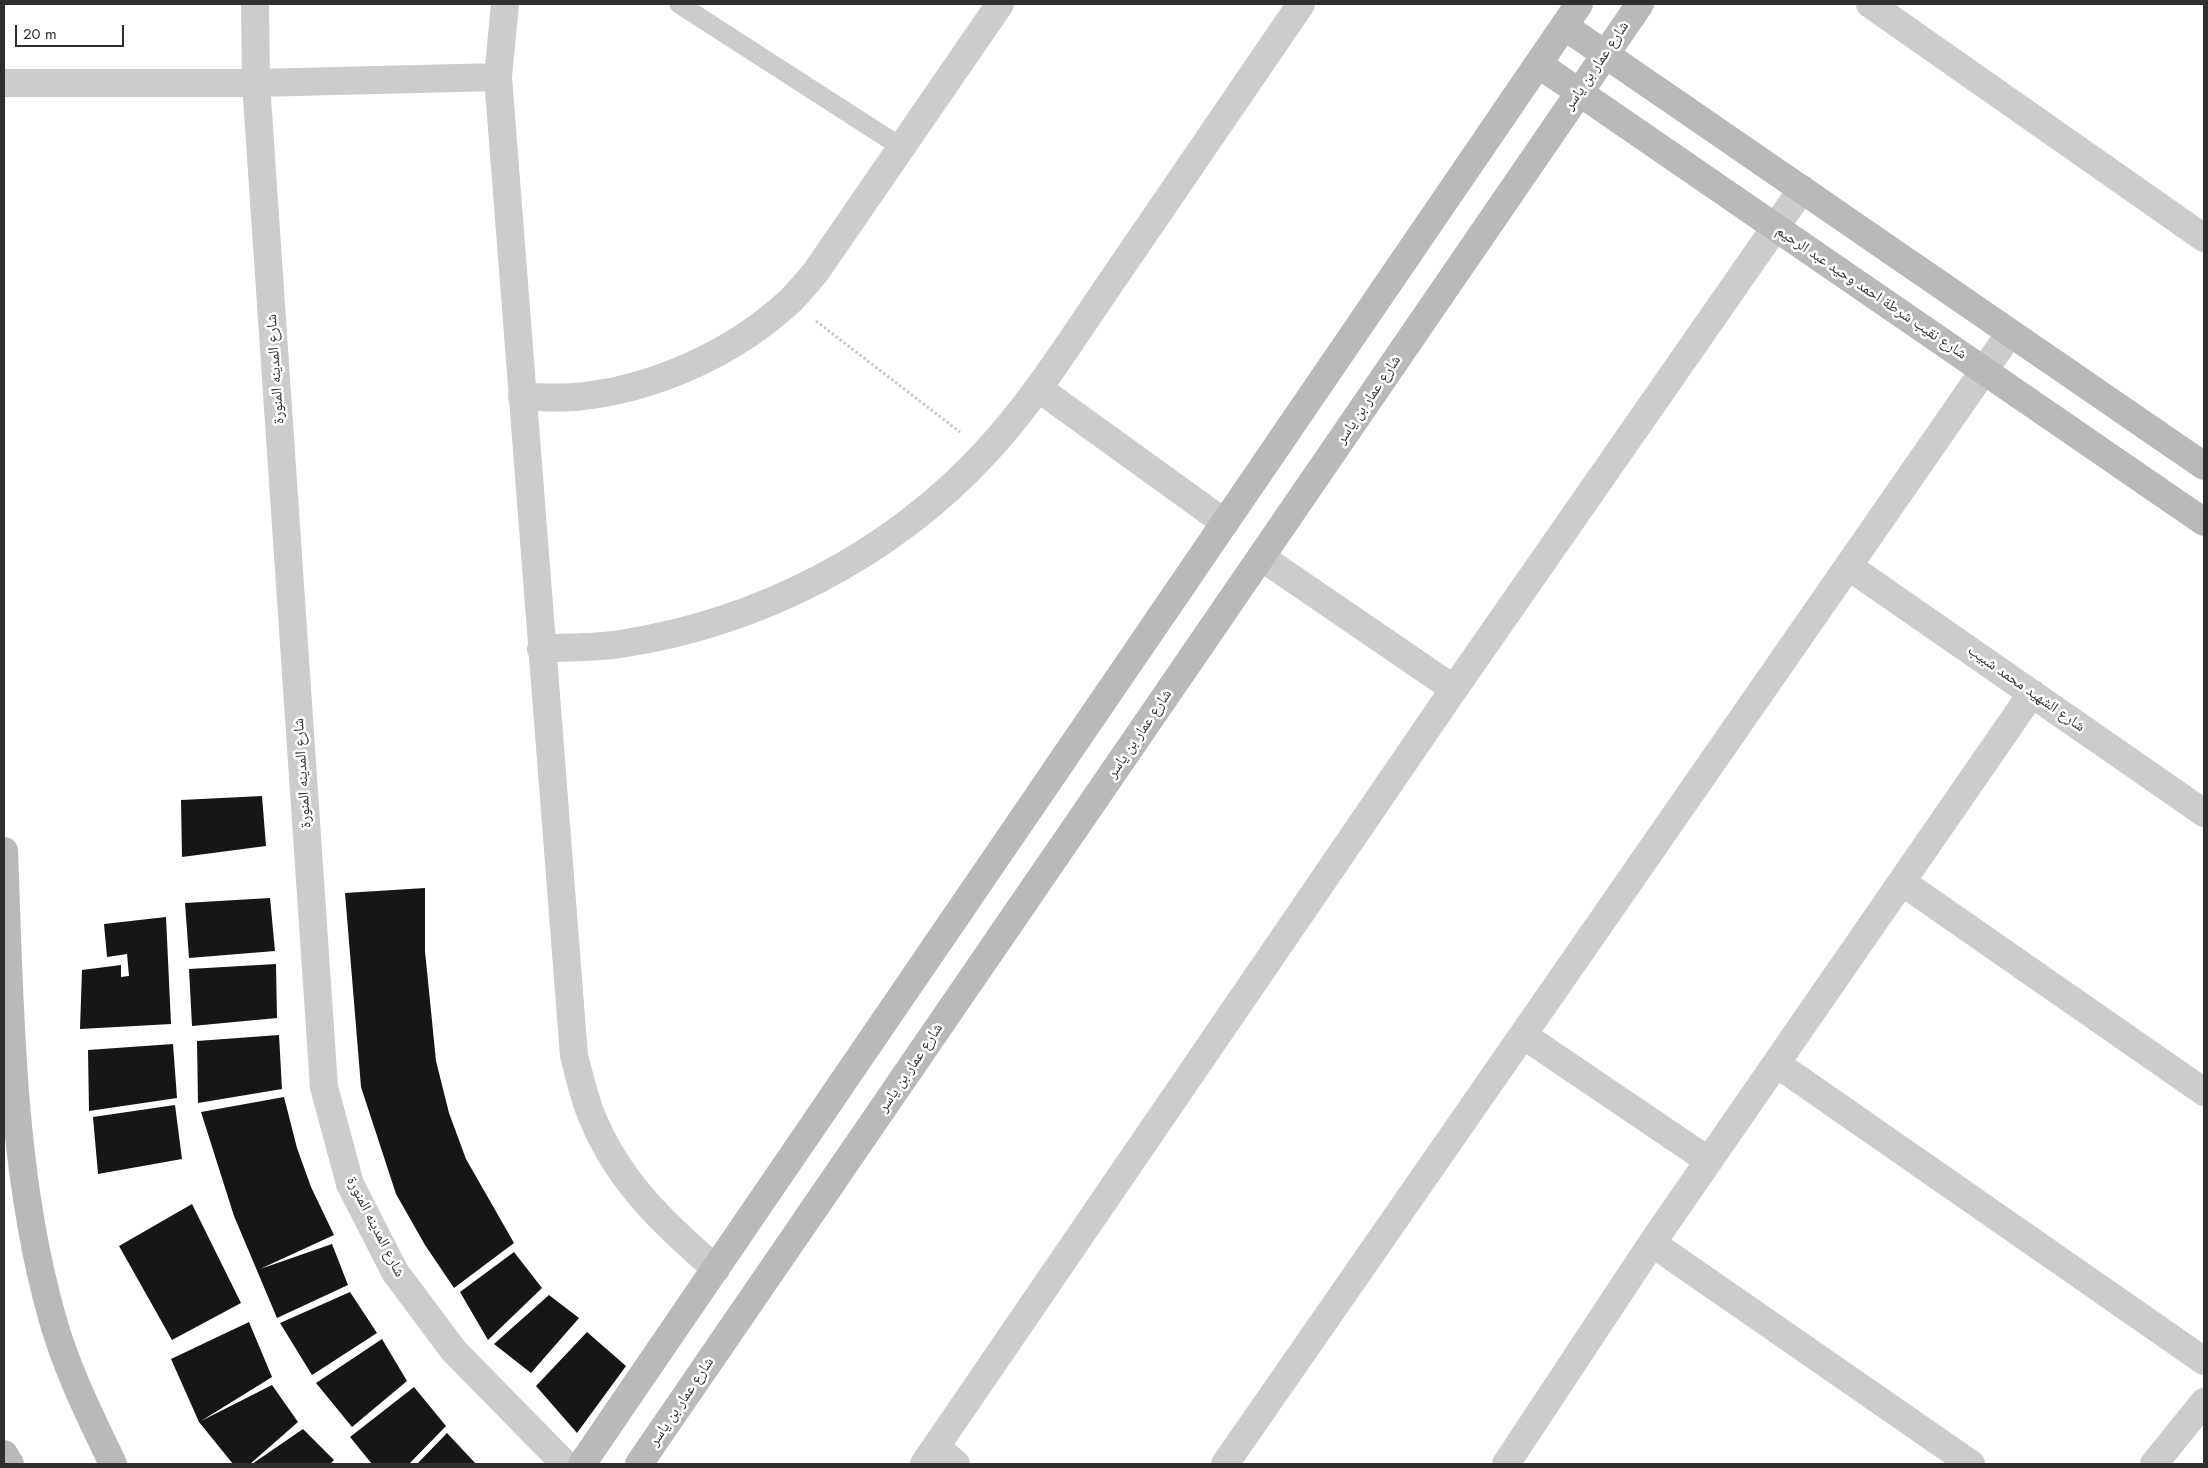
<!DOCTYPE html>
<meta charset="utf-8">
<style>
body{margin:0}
#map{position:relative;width:2208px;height:1468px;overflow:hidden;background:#fff;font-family:Jost,sans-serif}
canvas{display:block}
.frame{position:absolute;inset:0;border:5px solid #2f2f2f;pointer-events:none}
.scale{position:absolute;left:15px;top:25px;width:109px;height:22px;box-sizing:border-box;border:2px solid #2f2f2f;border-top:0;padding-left:6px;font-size:15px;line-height:18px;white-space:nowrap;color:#2f2f2f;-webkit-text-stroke:4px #fff;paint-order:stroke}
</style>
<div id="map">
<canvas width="2208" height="1468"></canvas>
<div class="frame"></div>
<div class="scale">20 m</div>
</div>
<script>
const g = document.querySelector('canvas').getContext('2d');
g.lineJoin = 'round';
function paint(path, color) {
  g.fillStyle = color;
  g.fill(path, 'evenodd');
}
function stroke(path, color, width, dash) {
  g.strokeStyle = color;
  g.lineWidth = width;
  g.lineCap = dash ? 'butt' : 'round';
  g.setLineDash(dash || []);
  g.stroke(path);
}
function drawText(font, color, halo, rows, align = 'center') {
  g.font = font + ' Jost,"Noto Naskh Arabic",sans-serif';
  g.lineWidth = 5;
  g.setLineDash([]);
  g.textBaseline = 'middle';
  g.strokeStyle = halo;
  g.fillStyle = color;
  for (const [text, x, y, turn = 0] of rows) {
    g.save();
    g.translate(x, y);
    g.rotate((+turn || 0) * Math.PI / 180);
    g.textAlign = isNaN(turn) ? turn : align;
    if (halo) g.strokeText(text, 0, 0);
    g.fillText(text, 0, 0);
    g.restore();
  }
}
paint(new Path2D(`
 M262 796 266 846 182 857 181 800Z
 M425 888V951L436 1061 449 1113 466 1159 514 1243 454 1288 425 1245 396 1194 361 1087 345 893Z
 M270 898 275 951 189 958 185 903Z
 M166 917 171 1024 80 1029 82 970 121 965V977L129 976 127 954 107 957 104 924Z
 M276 964 277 1018 192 1026 189 969Z
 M279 1035 282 1089 198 1103 197 1041Z
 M173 1044 177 1098 89 1111 88 1050Z
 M284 1097 297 1148 311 1187 334 1235 260 1269 332 1244 348 1285 277 1318 234 1216 201 1112Z
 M175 1105 182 1159 98 1174 93 1117Z
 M192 1204 241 1303 172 1340 119 1246Z
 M514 1252 542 1288 488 1340 460 1292Z
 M350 1292 377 1333 312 1375 280 1323Z
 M549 1295 579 1318 531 1373 494 1344Z
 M249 1322 272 1377 201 1421 272 1385 298 1422 250 1464H233L199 1422 171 1359Z
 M587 1332 626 1366 577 1433 536 1386Z
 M382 1339 407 1381 352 1427 316 1383Z
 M414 1387 446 1426 409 1464H372L350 1437Z
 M303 1429 334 1460 330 1464H252Z
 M447 1433 476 1464H417Z`), '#161616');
stroke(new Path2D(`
 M816 321 960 432`), '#c9c9c9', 3, [2.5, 2.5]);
stroke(new Path2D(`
 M679 4 901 147`), '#ccc', 19);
stroke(new Path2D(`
 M255 4 256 83 324 1087 350 1184 395 1272 454 1351 565 1464
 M505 4 498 77 574 1056C580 1077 584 1099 593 1119 619 1182 665 1225 716 1269
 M1870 4 2204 238
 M4 83H256L498 77
 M1038 388 1225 523
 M522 397C540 397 558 398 575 397 652 390 733 354 790 301 799 292 807 282 815 273L1000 4
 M1261 557 1454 689
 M1848 566 2204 813
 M541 649C567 647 595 648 620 644 759 623 891 555 986 452 1037 397 1077 331 1120 269 1180 180 1241 92 1301 4
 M1902 882 2204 1092
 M1523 1035 1709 1161
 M1777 1064 2204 1361
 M1652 1243 1971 1464
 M936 1447 956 1464
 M924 1464 1454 689 1802 189
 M1225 1464 2010 333
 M1506 1464 1652 1243 2032 693
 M2154 1464 2204 1402`), '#ccc', 28);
stroke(new Path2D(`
 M1564 26 2204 466
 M1538 64 2204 522
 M4 851C10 1005 10 1169 52 1317 66 1368 90 1416 113 1464
 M4 1454 10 1464
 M582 1464 1579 4
 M639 1464 1640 4`), '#b9b9b9', 28);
drawText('15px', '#2f2f2f', '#fff', [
 ["شارع عمار بن ياسر",1597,66,-56],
 ["شارع نقيب شرطة احمد وحيد عبد الرحيم",1871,293,34],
 ["شارع المدينه المنورة",276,369,-94],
 ["شارع عمار بن ياسر",1369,400,-56],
 ["شارع الشهيد محمد شبيب",2026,689,35],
 ["شارع عمار بن ياسر",1140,734,-56],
 ["شارع المدينه المنورة",303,773,-94],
 ["شارع عمار بن ياسر",911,1068,-56],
 ["شارع المدينه المنورة",375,1227,63],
 ["شارع عمار بن ياسر",682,1402,-56]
]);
</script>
